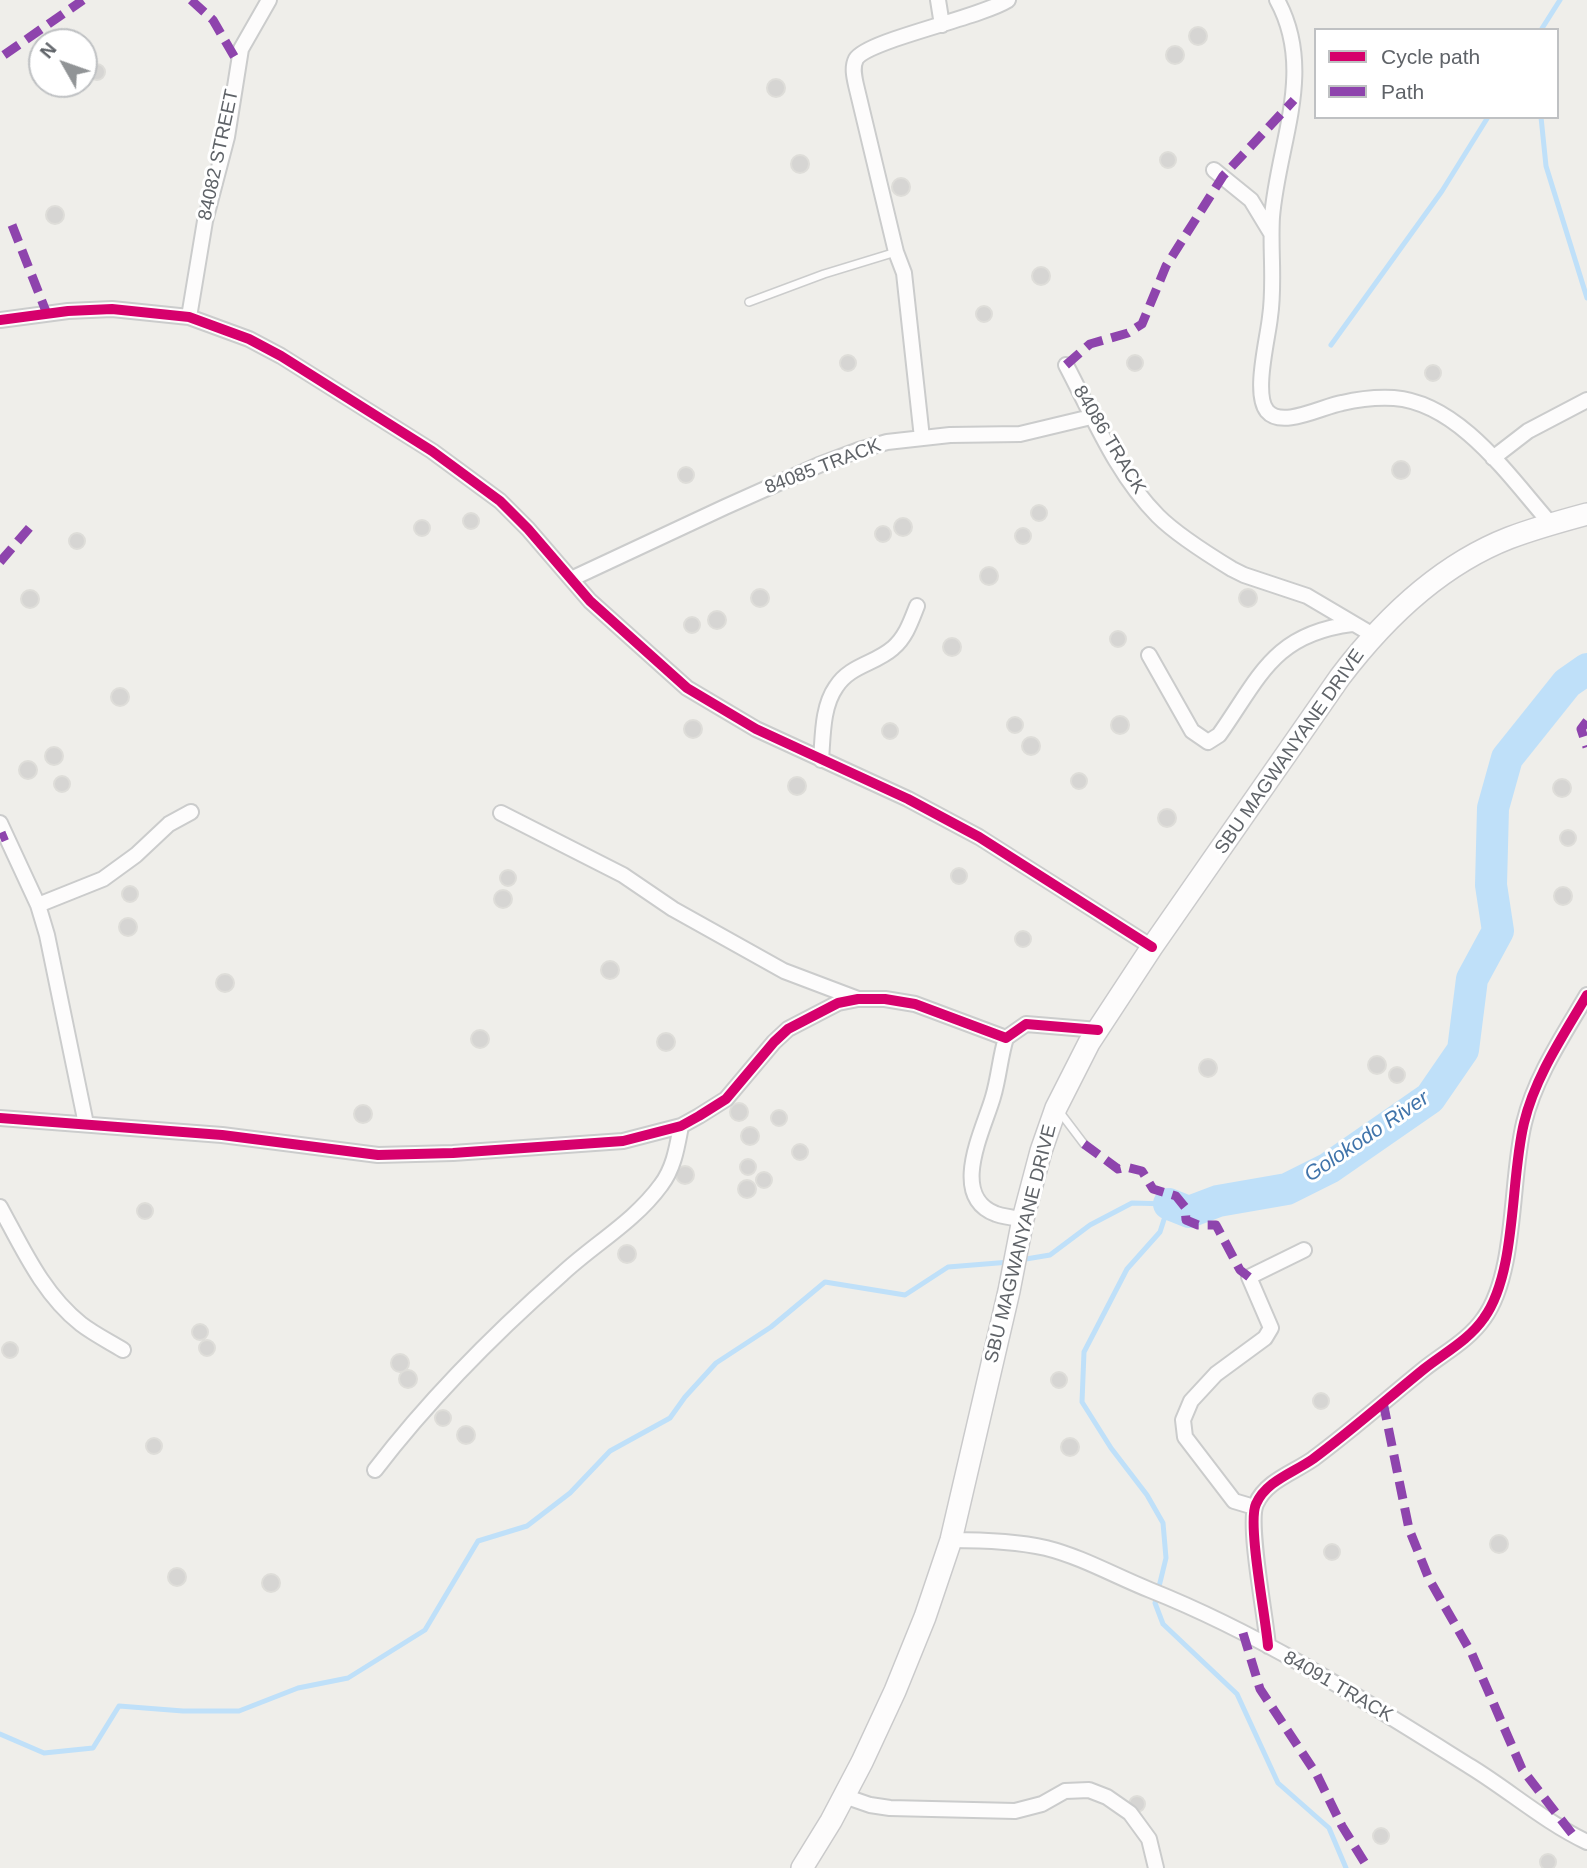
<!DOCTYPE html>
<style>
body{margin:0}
#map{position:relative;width:1587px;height:1868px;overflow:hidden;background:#efeeea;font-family:Arial,sans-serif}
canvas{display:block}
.legend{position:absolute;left:1314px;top:28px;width:245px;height:91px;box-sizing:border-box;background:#fff;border:2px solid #bfc1c3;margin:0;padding:9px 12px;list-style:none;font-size:21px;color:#5f6368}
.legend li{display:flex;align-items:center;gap:14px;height:35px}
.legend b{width:35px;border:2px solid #bfc1c3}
.north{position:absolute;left:28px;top:28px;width:70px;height:70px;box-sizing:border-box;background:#fff;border:2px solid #bfc1c3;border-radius:50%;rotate:310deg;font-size:19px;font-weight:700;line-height:28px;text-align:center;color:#5f6368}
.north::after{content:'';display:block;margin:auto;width:24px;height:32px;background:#919496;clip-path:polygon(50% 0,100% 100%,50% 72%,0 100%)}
</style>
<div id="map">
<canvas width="1587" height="1868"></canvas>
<ul class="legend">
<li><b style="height:9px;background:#d6006c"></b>Cycle path</li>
<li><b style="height:9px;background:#8e44ad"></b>Path</li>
</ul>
<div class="north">N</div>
</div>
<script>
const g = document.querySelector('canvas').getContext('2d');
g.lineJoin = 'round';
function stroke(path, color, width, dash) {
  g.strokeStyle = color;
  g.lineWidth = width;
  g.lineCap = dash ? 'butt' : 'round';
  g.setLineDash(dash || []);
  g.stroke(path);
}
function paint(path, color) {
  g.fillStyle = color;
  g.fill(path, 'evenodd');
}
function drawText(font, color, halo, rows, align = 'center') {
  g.font = font + ' Arial,sans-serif';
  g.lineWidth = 6;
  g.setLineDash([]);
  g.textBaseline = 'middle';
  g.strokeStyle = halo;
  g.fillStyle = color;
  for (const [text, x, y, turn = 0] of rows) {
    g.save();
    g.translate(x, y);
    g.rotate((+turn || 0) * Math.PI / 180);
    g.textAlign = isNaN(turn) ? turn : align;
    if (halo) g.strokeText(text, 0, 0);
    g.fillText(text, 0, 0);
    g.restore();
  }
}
stroke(new Path2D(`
 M1541 30 1560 0
 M1541 117 1546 166 1587 298
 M1331 345 1442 191 1488 117
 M1020 1260 1050 1255 1090 1225 1132 1203 1169 1204 1160 1232 1127 1269 1084 1352 1082 1402 1111 1448 1147 1495 1163 1523 1166 1558 1155 1603 1163 1624 1237 1694 1278 1783 1329 1828 1346 1868
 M0 1734 44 1753 93 1748 119 1706 183 1711H239L298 1688 348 1678 425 1630 478 1541 527 1526 570 1493 610 1451 670 1418 685 1397 716 1363 771 1327 825 1282 905 1295 948 1267 1010 1262`), '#bfe0f9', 5);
stroke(new Path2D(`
 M1169 1204 1189 1212 1218 1201 1287 1189 1329 1168 1430 1098 1463 1050 1472 979 1498 931 1491 885 1493 808 1507 758 1567 683 1587 669`), '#bfe0f9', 32);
const building = new Path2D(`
 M1189 36a9 9 0 1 1 18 0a9 9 0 1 1-18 0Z
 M1166 55a9 9 0 1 1 18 0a9 9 0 1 1-18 0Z
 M89 72a8 8 0 1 1 16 0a8 8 0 1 1-16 0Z
 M767 88a9 9 0 1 1 18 0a9 9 0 1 1-18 0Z
 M1160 160a8 8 0 1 1 16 0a8 8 0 1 1-16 0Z
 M791 164a9 9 0 1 1 18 0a9 9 0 1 1-18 0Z
 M892 187a9 9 0 1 1 18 0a9 9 0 1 1-18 0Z
 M46 215a9 9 0 1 1 18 0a9 9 0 1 1-18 0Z
 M1032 276a9 9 0 1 1 18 0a9 9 0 1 1-18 0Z
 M976 314a8 8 0 1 1 16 0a8 8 0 1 1-16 0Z
 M1127 363a8 8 0 1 1 16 0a8 8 0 1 1-16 0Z
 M840 363a8 8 0 1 1 16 0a8 8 0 1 1-16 0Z
 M1425 373a8 8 0 1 1 16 0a8 8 0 1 1-16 0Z
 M1392 470a9 9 0 1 1 18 0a9 9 0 1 1-18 0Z
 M678 475a8 8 0 1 1 16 0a8 8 0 1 1-16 0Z
 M1031 513a8 8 0 1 1 16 0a8 8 0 1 1-16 0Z
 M463 521a8 8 0 1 1 16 0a8 8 0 1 1-16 0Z
 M894 527a9 9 0 1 1 18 0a9 9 0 1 1-18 0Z
 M414 528a8 8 0 1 1 16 0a8 8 0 1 1-16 0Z
 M875 534a8 8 0 1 1 16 0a8 8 0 1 1-16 0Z
 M1015 536a8 8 0 1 1 16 0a8 8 0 1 1-16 0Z
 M69 541a8 8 0 1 1 16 0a8 8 0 1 1-16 0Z
 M980 576a9 9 0 1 1 18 0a9 9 0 1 1-18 0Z
 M751 598a9 9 0 1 1 18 0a9 9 0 1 1-18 0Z
 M1239 598a9 9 0 1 1 18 0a9 9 0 1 1-18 0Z
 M21 599a9 9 0 1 1 18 0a9 9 0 1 1-18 0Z
 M708 620a9 9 0 1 1 18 0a9 9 0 1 1-18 0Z
 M684 625a8 8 0 1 1 16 0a8 8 0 1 1-16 0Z
 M1110 639a8 8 0 1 1 16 0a8 8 0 1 1-16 0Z
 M943 647a9 9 0 1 1 18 0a9 9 0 1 1-18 0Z
 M111 697a9 9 0 1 1 18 0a9 9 0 1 1-18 0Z
 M1111 725a9 9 0 1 1 18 0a9 9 0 1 1-18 0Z
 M1007 725a8 8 0 1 1 16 0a8 8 0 1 1-16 0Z
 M684 729a9 9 0 1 1 18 0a9 9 0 1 1-18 0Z
 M882 731a8 8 0 1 1 16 0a8 8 0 1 1-16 0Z
 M1022 746a9 9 0 1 1 18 0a9 9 0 1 1-18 0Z
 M45 756a9 9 0 1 1 18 0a9 9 0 1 1-18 0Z
 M19 770a9 9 0 1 1 18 0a9 9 0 1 1-18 0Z
 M1071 781a8 8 0 1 1 16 0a8 8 0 1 1-16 0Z
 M54 784a8 8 0 1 1 16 0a8 8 0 1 1-16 0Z
 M788 786a9 9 0 1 1 18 0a9 9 0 1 1-18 0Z
 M1553 788a9 9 0 1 1 18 0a9 9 0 1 1-18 0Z
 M1158 818a9 9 0 1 1 18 0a9 9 0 1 1-18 0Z
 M1560 838a8 8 0 1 1 16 0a8 8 0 1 1-16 0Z
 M951 876a8 8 0 1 1 16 0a8 8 0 1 1-16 0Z
 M500 878a8 8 0 1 1 16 0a8 8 0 1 1-16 0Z
 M122 894a8 8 0 1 1 16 0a8 8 0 1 1-16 0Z
 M1554 896a9 9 0 1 1 18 0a9 9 0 1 1-18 0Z
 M494 899a9 9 0 1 1 18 0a9 9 0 1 1-18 0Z
 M119 927a9 9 0 1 1 18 0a9 9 0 1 1-18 0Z
 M1015 939a8 8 0 1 1 16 0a8 8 0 1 1-16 0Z
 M601 970a9 9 0 1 1 18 0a9 9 0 1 1-18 0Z
 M216 983a9 9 0 1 1 18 0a9 9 0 1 1-18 0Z
 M471 1039a9 9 0 1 1 18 0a9 9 0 1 1-18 0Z
 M657 1042a9 9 0 1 1 18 0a9 9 0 1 1-18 0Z
 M1368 1065a9 9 0 1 1 18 0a9 9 0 1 1-18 0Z
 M1199 1068a9 9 0 1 1 18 0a9 9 0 1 1-18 0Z
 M1389 1075a8 8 0 1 1 16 0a8 8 0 1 1-16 0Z
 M730 1112a9 9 0 1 1 18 0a9 9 0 1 1-18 0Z
 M354 1114a9 9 0 1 1 18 0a9 9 0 1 1-18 0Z
 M771 1118a8 8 0 1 1 16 0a8 8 0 1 1-16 0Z
 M741 1136a9 9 0 1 1 18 0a9 9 0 1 1-18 0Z
 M792 1152a8 8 0 1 1 16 0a8 8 0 1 1-16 0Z
 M740 1167a8 8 0 1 1 16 0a8 8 0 1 1-16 0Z
 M676 1175a9 9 0 1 1 18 0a9 9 0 1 1-18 0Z
 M756 1180a8 8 0 1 1 16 0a8 8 0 1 1-16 0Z
 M738 1189a9 9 0 1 1 18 0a9 9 0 1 1-18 0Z
 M137 1211a8 8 0 1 1 16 0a8 8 0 1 1-16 0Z
 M618 1254a9 9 0 1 1 18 0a9 9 0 1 1-18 0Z
 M192 1332a8 8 0 1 1 16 0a8 8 0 1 1-16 0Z
 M199 1348a8 8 0 1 1 16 0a8 8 0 1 1-16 0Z
 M2 1350a8 8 0 1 1 16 0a8 8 0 1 1-16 0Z
 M391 1363a9 9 0 1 1 18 0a9 9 0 1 1-18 0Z
 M399 1379a9 9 0 1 1 18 0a9 9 0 1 1-18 0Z
 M1051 1380a8 8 0 1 1 16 0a8 8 0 1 1-16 0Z
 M1313 1401a8 8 0 1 1 16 0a8 8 0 1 1-16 0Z
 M435 1418a8 8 0 1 1 16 0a8 8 0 1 1-16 0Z
 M457 1435a9 9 0 1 1 18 0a9 9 0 1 1-18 0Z
 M146 1446a8 8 0 1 1 16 0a8 8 0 1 1-16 0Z
 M1061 1447a9 9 0 1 1 18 0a9 9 0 1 1-18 0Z
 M1490 1544a9 9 0 1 1 18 0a9 9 0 1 1-18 0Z
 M1324 1552a8 8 0 1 1 16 0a8 8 0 1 1-16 0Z
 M168 1577a9 9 0 1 1 18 0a9 9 0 1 1-18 0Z
 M262 1583a9 9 0 1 1 18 0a9 9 0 1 1-18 0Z
 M1129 1804a8 8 0 1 1 16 0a8 8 0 1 1-16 0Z
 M1373 1836a8 8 0 1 1 16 0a8 8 0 1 1-16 0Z
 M1540 1862a8 8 0 1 1 16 0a8 8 0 1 1-16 0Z`);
paint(building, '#d6d5d3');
stroke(building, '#deddd9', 2);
const service = new Path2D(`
 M749 302 824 274 896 252
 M1059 1111 1084 1144`);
const minor = new Path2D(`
 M938 0 942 25
 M1277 0C1316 71 1278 143 1272 217 1270 250 1275 284 1270 317 1268 338 1253 394 1267 411 1282 429 1323 406 1342 403 1359 399 1377 397 1394 398 1460 403 1511 479 1551 524
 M1214 170 1251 200 1271 233
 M189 317 205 221 227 137 241 49 269 0
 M0 320 68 311 112 309 189 317 249 339 281 356 432 451 500 501 528 529 590 601 687 688 756 729 908 799 979 837 1152 947
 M1066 365C1093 416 1116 474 1158 516 1177 535 1209 555 1232 569L1244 575 1307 596 1373 635
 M922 438 904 273 896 252 856 85C854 76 852 67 856 59 868 40 979 18 1008 0
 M1493 458 1528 431 1587 400
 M571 579 725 507 819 465 859 450 887 442 950 435 1020 434 1091 417
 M1149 655 1192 731 1208 742 1219 735C1260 677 1273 634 1352 624
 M821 760C823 736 822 707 836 687 850 665 875 664 893 648 906 637 911 621 917 606
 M501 813 623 875 673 909 784 971 858 999
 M0 823 38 905 47 935 86 1124
 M38 905 103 879 136 855 169 824 191 812
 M1006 1038C1000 1057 999 1077 993 1097 984 1129 948 1196 996 1214 1005 1217 1015 1218 1023 1219
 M0 1118 222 1135 378 1155 453 1153 623 1141 681 1126 699 1116 726 1099 774 1042 788 1029 838 1003 858 999H885L915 1004 1006 1038 1026 1024 1098 1030
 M0 1207C23 1249 43 1294 81 1324 94 1334 110 1342 123 1350
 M375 1470C430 1398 494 1334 562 1274 594 1244 634 1222 661 1185 674 1168 677 1147 681 1126
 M1254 1507 1234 1501 1185 1437 1183 1420 1191 1401 1216 1374 1265 1338 1271 1328 1249 1277 1304 1250
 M951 1540C982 1540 1015 1541 1046 1548 1082 1557 1115 1576 1150 1590 1263 1635 1367 1702 1471 1767 1510 1791 1545 1822 1587 1842
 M1268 1646C1266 1619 1247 1523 1256 1504 1266 1481 1293 1473 1313 1459 1351 1431 1387 1399 1424 1369 1444 1353 1469 1340 1484 1318 1517 1272 1510 1180 1524 1123 1535 1077 1563 1036 1587 995
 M844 1796 870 1805 890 1808 1015 1811 1042 1804 1065 1791 1089 1790 1107 1797 1130 1813 1149 1839 1156 1868`);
const secondary = new Path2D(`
 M802 1868 831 1821 862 1762 895 1691 925 1617 951 1540 1009 1291 1023 1219 1041 1151 1056 1108 1089 1043 1152 947 1340 677C1384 619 1440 565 1509 538 1535 528 1561 521 1587 514`);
stroke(service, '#cbcccc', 10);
stroke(minor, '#cbcccc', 18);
stroke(secondary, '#cacacb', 24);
stroke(service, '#fdfcfc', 7);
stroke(minor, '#fdfcfc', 14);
stroke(secondary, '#fdfcfc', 21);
stroke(new Path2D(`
 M191 0 213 20 238 63
 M4 55 83 0
 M12 225 47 314
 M1066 365 1090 344 1128 333 1142 324 1166 266 1223 176 1294 100
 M0 562 31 526
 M1587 721 1581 729 1587 747
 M0 838 7 835
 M1084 1144 1118 1169 1126 1167 1142 1171 1153 1189 1176 1196 1185 1207 1186 1220 1198 1225H1216L1240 1270 1249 1277
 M1383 1402 1409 1529 1429 1579 1472 1654 1522 1769 1573 1835
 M1243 1633 1260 1689 1317 1775 1342 1826 1368 1868`), '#8e44ad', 9, [18, 9]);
stroke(new Path2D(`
 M0 320 68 311 112 309 189 317 249 339 281 356 432 451 500 501 528 529 590 601 687 688 756 729 908 799 979 837 1152 947
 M0 1118 222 1135 378 1155 453 1153 623 1141 681 1126 699 1116 726 1099 774 1042 788 1029 838 1003 858 999H885L915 1004 1006 1038 1026 1024 1098 1030
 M1268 1646C1266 1619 1247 1523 1256 1504 1266 1481 1293 1473 1313 1459 1351 1431 1387 1399 1424 1369 1444 1353 1469 1340 1484 1318 1517 1272 1510 1180 1524 1123 1535 1077 1563 1036 1587 995`), '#d6006c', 10);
drawText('19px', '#5f6368', '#fff', [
 ["84082 STREET",219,155,-78],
 ["84086 TRACK",1109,440,59],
 ["84085 TRACK",823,467,-21],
 ["SBU MAGWANYANE DRIVE",1290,752,-55],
 ["SBU MAGWANYANE DRIVE",1021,1244,-76],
 ["84091 TRACK",1338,1687,30]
]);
drawText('italic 21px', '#4174aa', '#fff', [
 ["Golokodo River",1367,1137,-34]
]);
</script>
